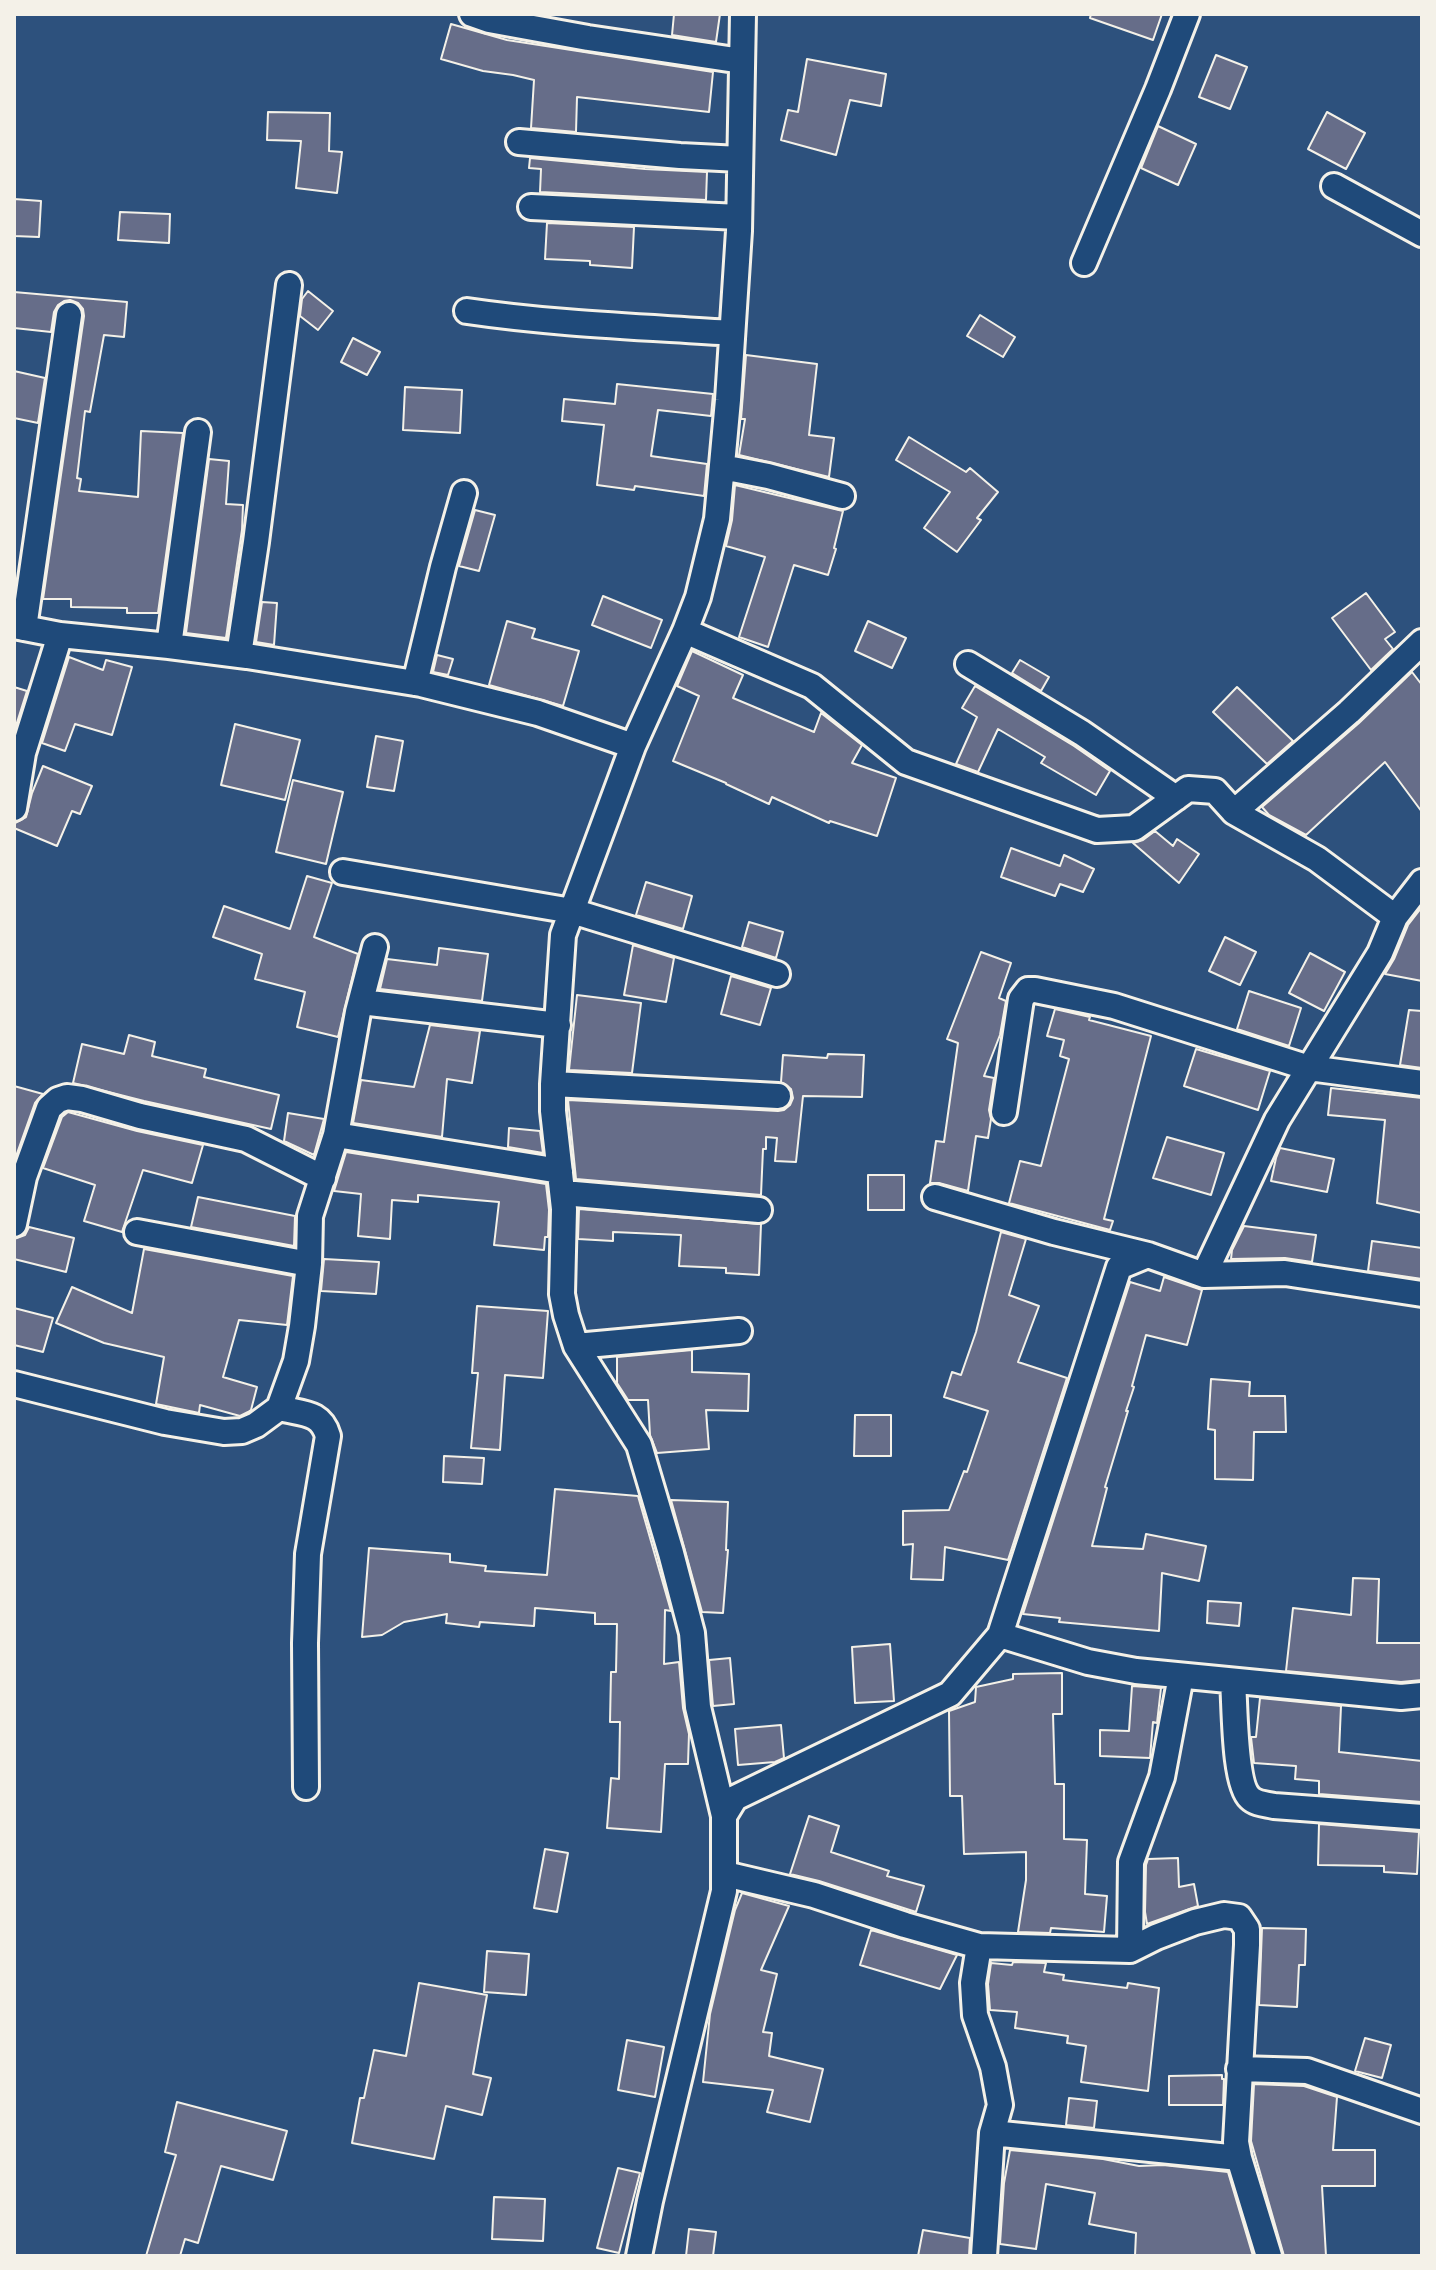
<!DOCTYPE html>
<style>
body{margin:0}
#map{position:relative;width:1436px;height:2270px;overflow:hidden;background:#2d517d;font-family:Delius,sans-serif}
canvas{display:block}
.frame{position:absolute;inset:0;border:16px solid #f4f1e8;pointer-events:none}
</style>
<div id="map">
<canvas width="1436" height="2270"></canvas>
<div class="frame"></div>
</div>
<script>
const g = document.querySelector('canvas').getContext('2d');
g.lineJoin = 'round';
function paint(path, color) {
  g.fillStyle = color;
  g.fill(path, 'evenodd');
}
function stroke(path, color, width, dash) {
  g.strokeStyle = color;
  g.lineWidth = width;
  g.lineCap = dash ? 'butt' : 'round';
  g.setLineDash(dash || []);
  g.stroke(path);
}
const building = new Path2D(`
 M674 14H720L716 42 672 35Z
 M1091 14H1162L1153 40 1090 18Z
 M451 24 507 40 713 72 709 112 577 97 576 132 531 128 534 80 513 75 483 71 441 59Z
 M1216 55 1247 67 1230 109 1199 97Z
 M807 59 886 74 881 106 850 100 836 155 781 140 788 110 798 112Z
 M268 112 330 113 329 151 342 152 337 193 296 188 301 141 267 140Z
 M1327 112 1365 133 1346 169 1308 149Z
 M1158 126 1196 144 1178 185 1141 168Z
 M530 158 645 169 707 172 706 200 540 192 541 169 529 168Z
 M14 199 41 201 39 237 14 236Z
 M120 212 170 214 169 243 118 240Z
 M547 223 634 227 632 268 590 265V261L545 259Z
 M308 291 333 311 318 330 300 316 302 299Z
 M14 292 127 302 124 337 104 335 90 412 85 411 77 478 81 479 79 491 138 497 141 431 183 433 158 613H127V608L71 607V599H43L84 316 83 309 78 303 70 300 64 301 58 305 54 312 51 332 14 328Z
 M980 315 1015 337 1003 357 967 336Z
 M353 338 380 352 367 375 341 362Z
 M746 355 817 364 809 435 834 438 829 477 739 455 745 419H741Z
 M14 371 45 378 38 423 14 418Z
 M617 384 713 394 711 416 658 410 651 456 707 464 704 496 635 486 634 490 597 485 604 425 562 421 564 399 615 404Z
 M405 387 462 390 460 433 403 430Z
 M909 437 966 472 970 468 998 492 977 518 981 520 957 552 924 528 950 492 896 460Z
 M209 459 229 461 226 504 243 505 242 530 226 638 186 633Z
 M735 485 843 511 834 548 836 549 828 575 794 565 768 647 739 637 765 557 726 546 732 520Z
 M475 510 495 515 479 571 459 566Z
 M1366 593 1395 632 1385 639 1393 649 1371 670 1332 618Z
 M603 596 662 620 651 648 592 625Z
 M262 602 277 603 274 645 256 642Z
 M507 621 535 629 532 638 579 651 563 706 489 685Z
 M868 621 906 638 892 668 855 651Z
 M692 651 743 675 733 698 814 732 821 713 862 745 852 763 896 778 877 836 830 821 829 823 772 797 769 804 726 784V783L673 761 699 696 677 686Z
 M437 655 453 659 448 675 433 672Z
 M69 657 103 670 106 660 132 667 112 735 75 724 65 751 42 743Z
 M1020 660 1049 677 1041 691 1012 673Z
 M1412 672 1422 685V812L1385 762 1306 835 1269 815 1262 807 1359 723Z
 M975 686 1074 746 1110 771 1096 795 1041 763 1045 757 998 729 978 772 956 764 977 717 962 708Z
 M14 687 27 691 14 732Z
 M1237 687 1293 741 1267 764 1213 712Z
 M235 724 300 740 285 800 221 785Z
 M376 736 403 741 394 791 367 787Z
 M43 766 92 786 80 814 72 811 57 846 14 828 15 823 26 817 32 793Z
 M293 780 343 792 326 864 276 852Z
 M1155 831 1173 846 1177 839 1199 854 1179 883 1133 843 1143 840Z
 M1011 848 1060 866 1064 855 1094 869 1083 892 1060 884 1055 896 1001 877Z
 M307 876 332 883 314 937 358 954 338 1037 297 1027 305 992 255 979 262 954 213 937 224 906 290 929Z
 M646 882 692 896 683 929 636 915Z
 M1422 907V981L1385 974 1394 959 1408 925Z
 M749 922 783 932 776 958 742 947Z
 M1225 937 1256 952 1240 985 1209 971Z
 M633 945 674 958 666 1002 624 995Z
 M439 948 488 954 482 1001 380 989 387 959 437 965Z
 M981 952 1011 963 999 998 1006 1001 1000 1035 984 1076 994 1078 989 1110 991 1119 988 1138 976 1136 968 1191 939 1183H930L936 1141 944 1142 958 1043 947 1039Z
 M1310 953 1345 972 1324 1011 1289 993Z
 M731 976 771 988 760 1025 721 1014Z
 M1249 991 1301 1008 1289 1046 1237 1029Z
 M577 995 641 1003 632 1073 569 1070Z
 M1055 1009 1090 1017 1089 1020 1151 1036 1104 1219 1113 1221 1110 1230 1009 1203 1020 1161 1041 1166 1069 1059 1060 1056 1064 1040 1047 1036Z
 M1409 1010 1422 1011V1068L1400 1065Z
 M430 1025 480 1031 472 1083 447 1079 442 1137 353 1123 361 1080 414 1087Z
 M129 1035 155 1042 152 1056 206 1069 204 1077 279 1095 271 1129 144 1101 73 1083 82 1044 124 1054Z
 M1196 1049 1270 1071 1258 1110 1184 1086Z
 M828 1054 864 1055 862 1097 803 1096 796 1162 775 1161 777 1138 766 1137V1149H763L761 1195 576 1179 568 1100 778 1111 784 1110 790 1105 793 1098 791 1089 781 1082 783 1055 827 1058Z
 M14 1086 43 1094 35 1103 15 1159Z
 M1331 1088 1422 1098V1213L1377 1203 1385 1120 1328 1115Z
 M68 1112 137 1131 203 1145 192 1183 143 1170 122 1232 84 1221 95 1185 43 1168 62 1117Z
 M288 1113 324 1119 314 1155 284 1141Z
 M509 1128 540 1131 543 1153 508 1147Z
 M1167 1137 1224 1153 1211 1195 1153 1178Z
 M1280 1148 1334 1159 1327 1192 1271 1181 1276 1158Z
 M346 1152 546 1184 549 1210 548 1237H545L544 1250 494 1245 499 1202 418 1195V1202L392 1200 390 1239 358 1236 361 1194 334 1191Z
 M868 1175H904V1210H868Z
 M198 1197 295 1216 294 1246 191 1227Z
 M579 1209 761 1224 759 1275 726 1273V1268L679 1266 681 1235 613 1232V1241L578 1239Z
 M1244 1226 1316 1235 1312 1262 1285 1258 1231 1259 1232 1250Z
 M29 1227 74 1238 66 1272 14 1259V1239L25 1235Z
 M1001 1232 1026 1239 1009 1295 1039 1306 1018 1362 1067 1378 1008 1560 945 1547 943 1580 911 1579 913 1544 903 1545V1511L949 1510 964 1471 967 1472 988 1411 944 1397 952 1372 961 1375 976 1332Z
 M1372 1241 1422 1248V1279L1368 1271Z
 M144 1249 293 1276 287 1325 239 1320 223 1377 257 1387 251 1410 248 1412 240 1416 200 1405 199 1413 156 1404 164 1357 104 1343 56 1323 72 1287 132 1313Z
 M324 1259 379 1262 376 1294 321 1291Z
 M1164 1277 1202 1290 1187 1345 1146 1335 1132 1386 1134 1387 1126 1411H1128L1105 1487 1107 1488 1092 1546 1143 1549 1146 1534 1206 1546 1199 1581 1162 1573 1159 1631 1059 1622 1060 1618 1023 1614 1130 1282 1160 1291Z
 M477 1306 548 1311 543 1378 505 1375 500 1450 471 1448 478 1373H472Z
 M14 1308 53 1318 43 1352 14 1345Z
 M692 1350V1372L749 1374 748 1411 706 1410 709 1449 657 1453 650 1435 648 1400H628L617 1383V1357Z
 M1211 1379 1250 1382 1249 1396H1285L1286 1432H1254L1253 1480 1215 1479V1430L1208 1429Z
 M855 1415H891V1456H854Z
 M444 1456 484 1458 482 1484 443 1482Z
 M555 1489 638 1496 671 1611 665 1610 664 1664 679 1662 683 1708 689 1734 688 1764H665L661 1832 607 1828 611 1778 619 1779 620 1722H610L611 1672H616L617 1624H595V1613L535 1608 534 1626 480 1622 479 1627 446 1623 447 1614 404 1622 382 1635 362 1637 369 1548 450 1554V1562L486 1566 485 1571 547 1575Z
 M671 1500 728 1502 726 1550H728L723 1613 702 1612Z
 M1353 1578 1379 1579 1377 1643H1422V1680L1401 1682 1286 1671 1293 1608 1351 1615Z
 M1208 1601 1241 1603 1239 1626 1207 1623Z
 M890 1644 894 1701 855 1703 852 1647Z
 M730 1658 734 1704 713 1706 709 1660Z
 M1062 1673V1714H1053L1055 1784H1064V1839L1087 1840 1085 1894 1107 1896 1104 1932 1051 1928 1050 1933 1018 1932 1026 1880V1852L964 1854 962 1796H950L949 1711 975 1702 976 1687 1013 1679V1674Z
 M1132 1686 1161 1688 1157 1723 1153 1722 1150 1758 1100 1756V1730L1129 1731Z
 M1260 1698 1341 1706 1339 1752 1422 1761V1802L1319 1794V1781L1295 1779 1296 1766 1254 1763 1251 1737H1256Z
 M781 1725 784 1758 775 1762 738 1765 735 1729Z
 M809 1816 839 1826 831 1852 889 1871 887 1876 924 1886 916 1912 819 1881 790 1874Z
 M1319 1824 1419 1832 1417 1874 1384 1872V1866L1318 1865Z
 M545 1849 568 1853 557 1912 534 1908Z
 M1178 1858 1179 1887 1194 1884 1198 1906 1147 1924 1145 1912 1146 1865 1148 1859Z
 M742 1893 789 1906 761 1970 777 1974 763 2032 772 2033 769 2056 823 2069 810 2122 767 2112 773 2090 703 2082 710 2014 735 1910Z
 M1262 1928 1306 1929 1305 1965H1299L1297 2007 1259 2005Z
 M871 1930 957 1955 940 1989 860 1965Z
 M487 1951 529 1954 526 1995 484 1992Z
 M1013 1962 1046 1963 1044 1972 1064 1975 1063 1980 1127 1988 1128 1983 1159 1988 1148 2091 1081 2082 1086 2046 1067 2043 1068 2036 1015 2028 1017 2012 990 2010 988 1984 991 1963 1012 1965Z
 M419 1983 487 1995 473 2074 491 2078 482 2115 446 2106 434 2159 352 2143 360 2098H364L374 2050 406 2056Z
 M1365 2038 1391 2045 1382 2078 1355 2071Z
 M627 2040 664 2047 655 2097 618 2090Z
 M1222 2075V2079H1224L1223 2105H1169V2076Z
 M1254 2084 1304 2086 1337 2097 1333 2150H1375V2186H1322L1326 2256H1284L1251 2141Z
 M1069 2098 1097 2101 1094 2128 1066 2125Z
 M177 2102 287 2131 273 2180 221 2166 198 2243 185 2239 180 2256H146L176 2155 165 2152Z
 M1010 2150 1103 2159 1139 2166 1163 2165 1228 2172 1253 2256H1135L1136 2233 1089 2224 1095 2193 1046 2184 1036 2249 1000 2244 1004 2183Z
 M618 2168 640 2173 619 2253 597 2248Z
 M494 2197 545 2199 543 2241 492 2239Z
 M689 2229 716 2232 713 2256H686Z
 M923 2230 970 2238 969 2256H918Z`);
paint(building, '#666d89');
stroke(building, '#f4f1e8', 2);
const minor = new Path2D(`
 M472 14 489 20 588 38 742 61
 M519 142 680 156 740 159
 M1334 186 1422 234
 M531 207 739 217
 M1084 263 1158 89 1187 14
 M467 311C555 324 644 327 732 333
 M722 467 768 476 842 496
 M14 626 60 635 169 646 247 656 421 684 538 713 633 746
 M24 628 69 315
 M685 631 812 686 906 762 1097 830 1134 828 1188 789 1215 791 1234 812 1349 712 1422 642
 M169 646 198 432
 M239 655 256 542 289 285
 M968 664 1082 733 1176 798
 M415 683 443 567 464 493
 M14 808 23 753 60 635
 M1234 812 1317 859 1395 917
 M343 872 572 911 777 974
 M361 1002 558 1025
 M553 1084 778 1096
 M1004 1112 1021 999 1028 990H1035L1114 1006 1309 1068 1422 1083
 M336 1135 358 1012 375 947
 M563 1193 759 1210
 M935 1197 1054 1232 1148 1255
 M14 1224 24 1177 49 1108 58 1100 67 1097 82 1099 140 1116 246 1139 323 1178
 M137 1232 309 1264
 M1204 1275 1277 1120 1380 953 1395 917 1422 882
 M576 1346 739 1331
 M14 1384 165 1422 224 1432 242 1431 256 1425 279 1408 296 1361 302 1326 309 1264 310 1216 336 1135 560 1171
 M279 1408C302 1414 321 1411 328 1436L308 1554 305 1643 306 1787
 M1000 1635 1088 1662 1136 1671 1401 1697 1422 1695
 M1233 1682C1235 1705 1234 1784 1250 1798 1256 1804 1266 1804 1274 1806L1422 1817
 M724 1816 698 1707 692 1633 671 1553 639 1445 576 1346 566 1315 562 1294 564 1209 553 1111V1084L563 935 633 746 685 631 698 597 717 519 728 400 739 231 743 14
 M725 1874 814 1895 905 1925 979 1946 1130 1950 1156 1937 1195 1922 1224 1915 1239 1917 1247 1929V1945L1236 2142 1239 2158 1269 2256
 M979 1946 973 1983 975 2015 993 2067 1000 2105 992 2133 984 2256
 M1130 1950 1131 1862 1162 1777 1181 1676
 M1239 2069 1307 2071 1422 2111
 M992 2133 1239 2158
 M639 2256 650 2201 724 1891V1816L735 1798 950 1694 1000 1635 1119 1267 1148 1255 1204 1275 1285 1273 1422 1294`);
stroke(minor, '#f4f1e8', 30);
stroke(minor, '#1f4a7a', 24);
</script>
